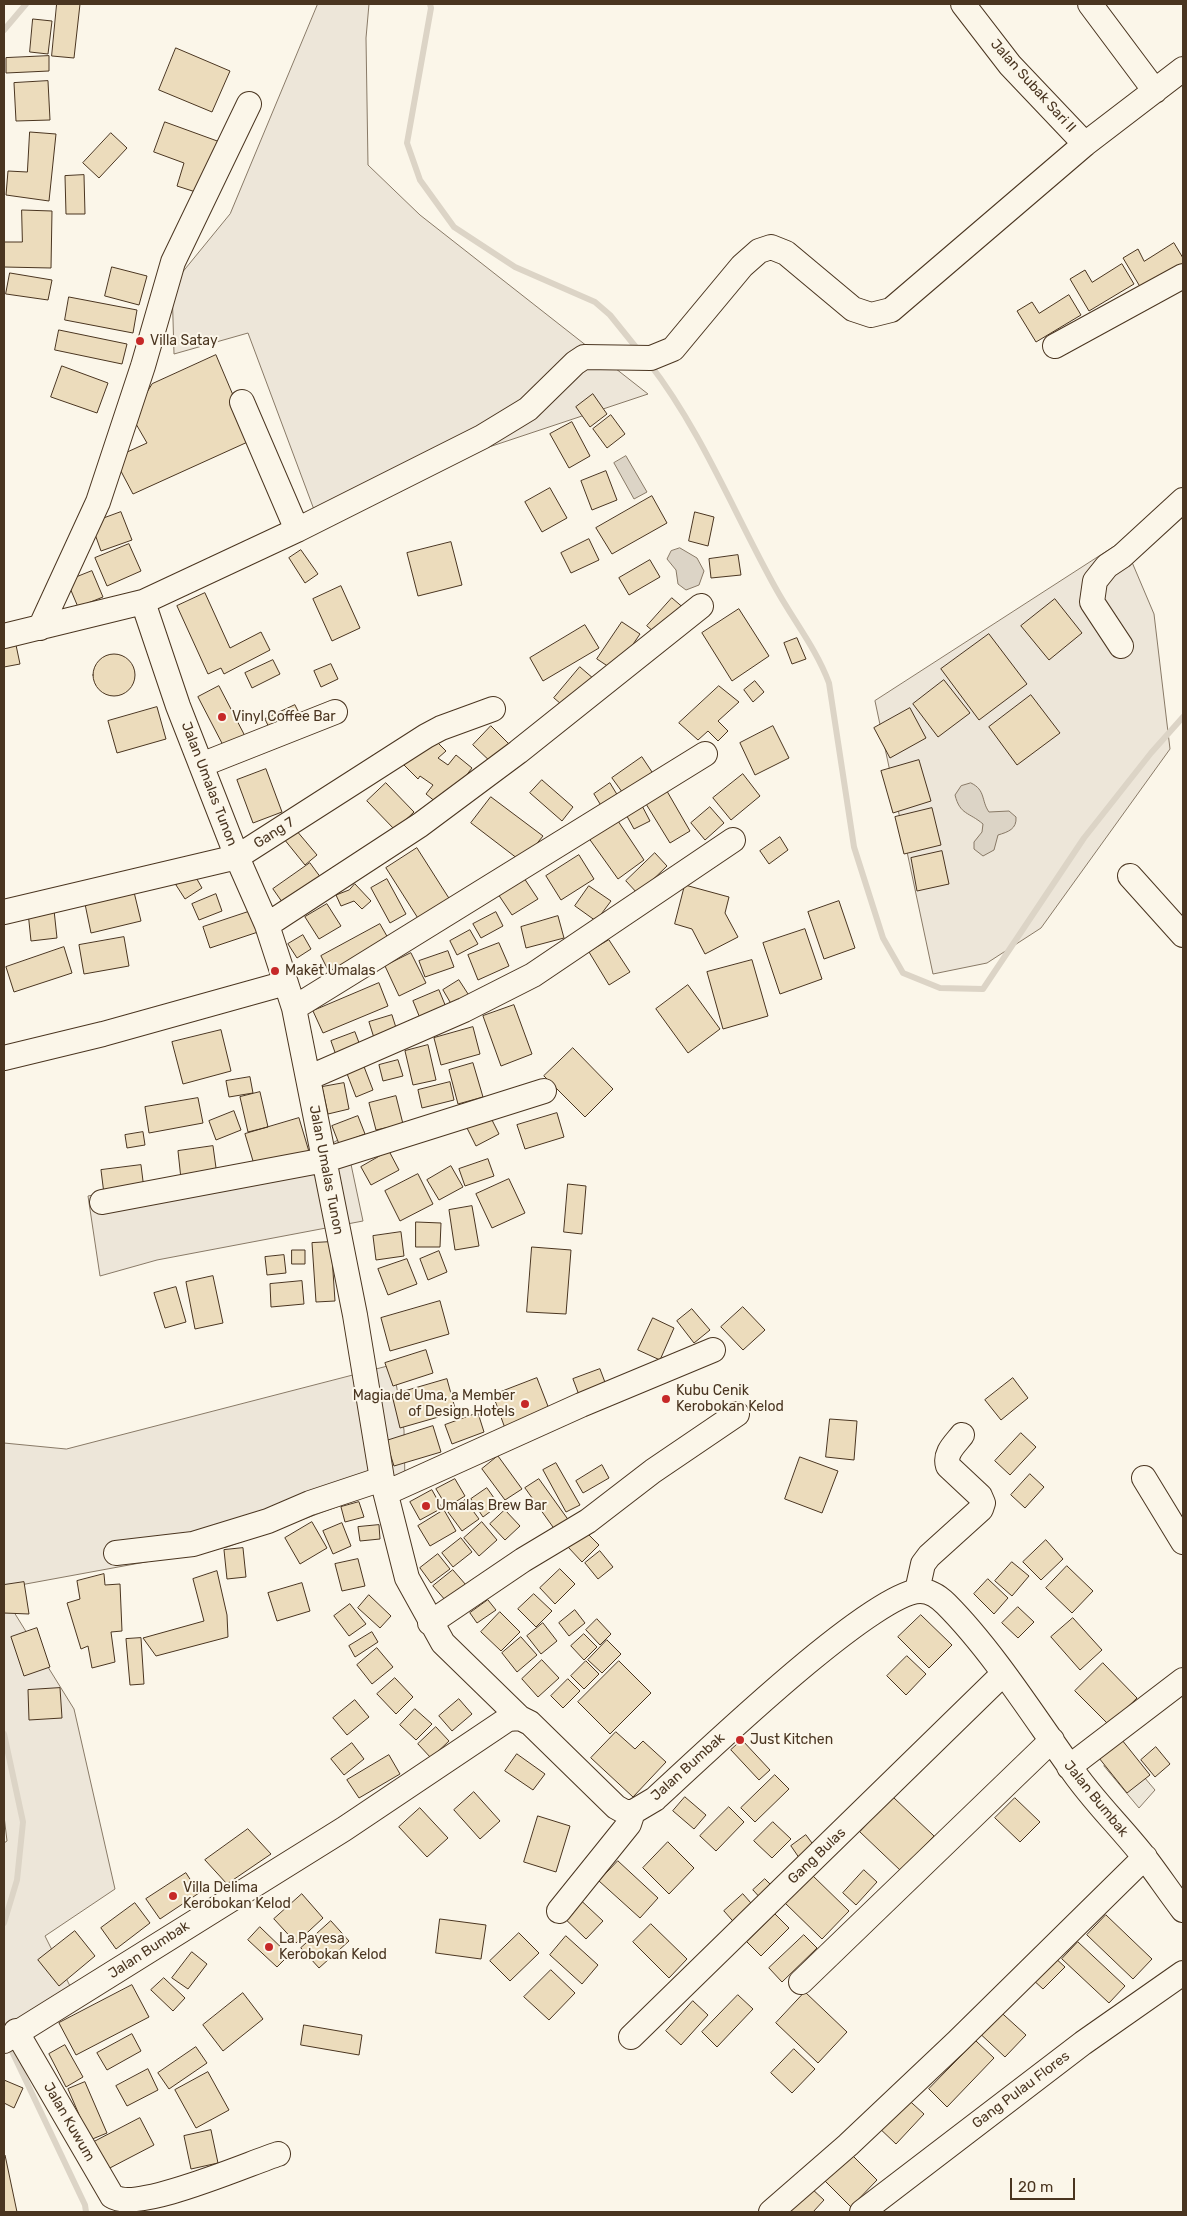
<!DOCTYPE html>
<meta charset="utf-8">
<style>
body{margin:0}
#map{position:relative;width:1187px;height:2216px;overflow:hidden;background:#fbf6e9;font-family:Rubik,sans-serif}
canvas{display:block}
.frame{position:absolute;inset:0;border:5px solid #4a3520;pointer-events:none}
.scale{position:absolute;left:1010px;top:2178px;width:65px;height:22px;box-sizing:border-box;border:2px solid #4a3520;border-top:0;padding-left:6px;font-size:15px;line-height:18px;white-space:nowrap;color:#4a3520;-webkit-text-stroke:4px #fbf6e9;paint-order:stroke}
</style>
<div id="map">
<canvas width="1187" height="2216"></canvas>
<div class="frame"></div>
<div class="scale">20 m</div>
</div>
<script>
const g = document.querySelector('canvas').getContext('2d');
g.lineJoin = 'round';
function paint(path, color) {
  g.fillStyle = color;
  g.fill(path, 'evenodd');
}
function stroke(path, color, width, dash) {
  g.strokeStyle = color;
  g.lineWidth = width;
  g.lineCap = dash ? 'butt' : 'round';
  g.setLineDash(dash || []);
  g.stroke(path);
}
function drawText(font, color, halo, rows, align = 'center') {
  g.font = font + ' Rubik,sans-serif';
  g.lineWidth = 4;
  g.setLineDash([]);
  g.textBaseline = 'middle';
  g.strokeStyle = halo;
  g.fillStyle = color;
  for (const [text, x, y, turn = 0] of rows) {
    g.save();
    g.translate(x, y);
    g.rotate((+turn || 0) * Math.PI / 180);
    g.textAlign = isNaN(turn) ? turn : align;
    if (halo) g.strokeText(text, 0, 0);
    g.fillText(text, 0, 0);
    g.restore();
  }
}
const green = new Path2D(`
 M318 4H369L366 38 368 165 420 215 648 394 441 463 319 523 248 333 174 354 172 285 230 214Z
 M1123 541 1154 614 1170 749 1041 928 987 963 933 974 875 701Z
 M345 1136 363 1221 157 1260 100 1276 88 1196 326 1147Z
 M393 1365 404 1430 405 1484 397 1485 227 1547 4 1588V1443L66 1449Z
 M4 1596 74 1709 115 1889 45 1936 78 2002 4 2046V1843L7 1841 4 1816Z`);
paint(green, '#ede6d9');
stroke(green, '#887966', 1);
const parking = new Path2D(`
 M1122 1751 1155 1790 1139 1808 1104 1766Z`);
paint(parking, '#ede7d9');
stroke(parking, '#887966', 1);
const water = new Path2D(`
 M626 456 647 492 634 499 614 463Z
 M680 548 697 558 704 571 699 585 686 590 678 584 676 570 667 559 671 551Z
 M971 783C986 790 981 801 989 812L1009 811 1016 817C1017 829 1008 832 998 835L994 850 983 856 974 849V842L982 832 983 824C969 812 960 815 955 795L961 786Z`);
paint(water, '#dcd4c6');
stroke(water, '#887966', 1);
stroke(new Path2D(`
 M430 4 431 8 407 143 420 180 454 227 515 267 595 302 610 315 639 351
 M4 30 26 4
 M649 363C701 430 734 513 775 587 793 620 816 648 829 683L854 847 883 938 903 973 940 988 983 989 1084 838 1151 753 1183 717
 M4 1734 23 1822 17 1880 4 1923
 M8 2043 85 2205 86 2212`), '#dcd4c6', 6);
const building = new Path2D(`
 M57 4H80L74 58 52 56Z
 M33 19 52 21 48 54 30 52Z
 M176 48 230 71 212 112 159 90Z
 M49 56V71L6 73V58Z
 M48 81 50 120 16 121 14 83Z
 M165 122 220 142 205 195 177 186 184 163 154 152Z
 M30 132 56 134 49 201 6 195 8 171 27 172Z
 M111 133 127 148 99 178 83 163Z
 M84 175 85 214H66L65 176Z
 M22 210 52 211 51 268 4 267V242H22Z
 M1174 243 1183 258V265L1142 290 1123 258 1138 249 1144 261Z
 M1122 264 1134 284 1089 311 1070 279 1085 270 1092 282Z
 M112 267 147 276 139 305 105 296Z
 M10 273 52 280 48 300 6 294Z
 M1069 295 1081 315 1036 342 1017 311 1032 302 1039 313Z
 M69 297 137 310 133 333 65 320Z
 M59 330 127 344 122 364 55 350Z
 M216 355 252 440 133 494 114 458 147 443 132 417 152 384Z
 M62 366 108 383 97 413 51 397Z
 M593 394 607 414 590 427 576 407Z
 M611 415 625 434 607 448 593 429Z
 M572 422 590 456 569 468 550 434Z
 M606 471 617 500 592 510 581 481Z
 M550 488 567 518 542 532 525 502Z
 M652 496 667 523 612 554 596 528Z
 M121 512 132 540 101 551 91 523Z
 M695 512 714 517 708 546 689 541Z
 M589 539 599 560 571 573 561 553Z
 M451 542 462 585 418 596 407 553Z
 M129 544 141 571 107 586 95 558Z
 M301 550 318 574 305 583 289 558Z
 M738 555 741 575 711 578 709 559Z
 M650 560 660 577 629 595 619 578Z
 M92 571 103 597 78 607 67 581Z
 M341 586 360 628 332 641 313 599Z
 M205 593 230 648 261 632 270 650 224 674 221 668 208 674 177 606Z
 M672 598 686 610 661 638 647 626Z
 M1055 599 1082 633 1049 660 1021 626Z
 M739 609 769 656 732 681 702 633Z
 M622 622 640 634 615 671 597 659Z
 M585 625 599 648 543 681 530 658Z
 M989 634 1027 684 979 720 941 669Z
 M797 638 806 659 792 664 784 643Z
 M16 645 20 664 4 667V648Z
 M93 675a21 21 0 1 1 42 0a21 21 0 1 1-42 0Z
 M273 660 280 674 252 688 245 673Z
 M331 664 338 679 321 687 314 671Z
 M580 667 594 679 568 710 554 698Z
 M944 680 970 713 938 737 913 704Z
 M755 681 764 692 753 702 744 690Z
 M219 686 246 738 225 749 198 697Z
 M719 686 739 702 718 721 728 731 718 741 708 731 698 740 679 723Z
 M1031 695 1060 733 1017 765 989 727Z
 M295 705 301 717 271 732 265 719Z
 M157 707 166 739 117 753 108 721Z
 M910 708 926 738 890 758 874 728Z
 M491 726 513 748 495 766 473 745Z
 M773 726 789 758 755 775 740 743Z
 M430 735 446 751 438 758 448 765 456 755 472 768 442 807 426 794 433 785 420 776 418 779 402 763Z
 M642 757 654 775 625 796 612 778Z
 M919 760 931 801 893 813 881 771Z
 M266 769 282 812 253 823 237 780Z
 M743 774 760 796 731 820 713 798Z
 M542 780 573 807 562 821 530 793Z
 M386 783 414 812 395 830 367 801Z
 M610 783 621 801 605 812 594 794Z
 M664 786 690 831 670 843 643 799Z
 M491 797 543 836 522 862 471 823Z
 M639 800 650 821 634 829 623 809Z
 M710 807 724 823 705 840 691 823Z
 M932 808 941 845 904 854 895 817Z
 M616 818 644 860 618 879 588 837Z
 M296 830 317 855 305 865 284 839Z
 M780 837 788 850 769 864 760 851Z
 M417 848 452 903 421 923 386 868Z
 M942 851 949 884 917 891 911 858Z
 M655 853 667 866 638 894 626 881Z
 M579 855 594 879 561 900 546 876Z
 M310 863 324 882 287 909 273 889Z
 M194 874 202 888 185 899 176 885Z
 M524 878 538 899 512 915 498 894Z
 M387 879 406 914 390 923 371 888Z
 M355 884 371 901 362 909 354 901 341 906 336 895 349 890Z
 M685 885 729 897 725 913 738 937 705 954 692 929 675 924Z
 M589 886 611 901 596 921 575 906Z
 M134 892 141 921 91 933 85 904Z
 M216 894 222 911 199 920 192 904Z
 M839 901 855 948 824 959 808 912Z
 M327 904 341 926 319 939 305 917Z
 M54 910 57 938 31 941 28 912Z
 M251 911 258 932 210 948 203 927Z
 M496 912 503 926 481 938 473 924Z
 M558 916 564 938 526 948 521 927Z
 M380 924 392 945 332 978 321 956Z
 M805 929 822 979 780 994 763 943Z
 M470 930 478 944 457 955 450 941Z
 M303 935 311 949 297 958 288 944Z
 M124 937 129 966 84 974 79 945Z
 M609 940 630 972 609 985 589 952Z
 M499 943 509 966 478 980 468 955Z
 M64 947 72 973 14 992 6 967Z
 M448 951 454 967 425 977 419 961Z
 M411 953 426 983 399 996 385 966Z
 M752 960 768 1016 723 1029 707 972Z
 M459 980 470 997 453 1007 443 990Z
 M379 983 388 1006 323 1033 313 1011Z
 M688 985 720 1029 688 1053 656 1009Z
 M439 990 448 1012 422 1023 413 1001Z
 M514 1005 532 1054 501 1066 483 1016Z
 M392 1015 398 1034 375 1041 369 1022Z
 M473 1027 480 1054 441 1065 434 1038Z
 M221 1030 231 1071 183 1084 172 1042Z
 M355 1032 361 1048 337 1058 331 1041Z
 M428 1045 436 1080 413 1085 405 1051Z
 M573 1048 613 1089 585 1117 544 1076Z
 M398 1060 403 1076 383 1081 379 1065Z
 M473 1063 483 1097 458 1104 449 1070Z
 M363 1064 373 1090 356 1097 346 1071Z
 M250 1077 253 1093 229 1097 226 1081Z
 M450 1082 454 1100 422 1108 418 1090Z
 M344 1083 349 1109 328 1114 322 1087Z
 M260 1092 268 1127 248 1132 240 1097Z
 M396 1096 403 1124 376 1130 369 1103Z
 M198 1098 203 1123 149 1133 145 1107Z
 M487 1110 499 1134 476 1146 464 1122Z
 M234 1111 241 1130 216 1140 209 1121Z
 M557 1113 564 1137 525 1149 517 1125Z
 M358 1116 365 1134 339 1144 332 1126Z
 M299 1118 310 1155 256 1171 245 1134Z
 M143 1132 145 1145 127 1148 125 1135Z
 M213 1146 217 1175 181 1179 178 1151Z
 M389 1151 399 1170 371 1185 361 1167Z
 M488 1159 494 1176 465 1186 459 1169Z
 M141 1165 144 1189 104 1194 101 1170Z
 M451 1166 463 1187 439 1200 427 1180Z
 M418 1174 433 1204 400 1221 385 1191Z
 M509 1179 525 1213 492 1228 476 1194Z
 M568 1184 586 1186 582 1234 564 1232Z
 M472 1206 479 1246 455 1250 449 1210Z
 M416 1222 441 1223 440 1247H416Z
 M401 1232 404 1256 376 1260 373 1236Z
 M331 1242 335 1301 316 1302 312 1243Z
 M532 1247 571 1250 566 1314 527 1312Z
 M292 1250H305V1264H292Z
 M439 1251 447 1272 428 1280 420 1259Z
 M284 1255 286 1273 267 1275 265 1257Z
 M407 1259 417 1284 388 1295 378 1269Z
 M213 1276 223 1323 195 1329 186 1282Z
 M302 1281 304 1304 271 1307 270 1284Z
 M176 1287 186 1322 165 1328 154 1293Z
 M440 1301 449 1334 390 1351 381 1318Z
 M743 1307 765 1330 743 1350 721 1327Z
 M692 1309 710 1330 694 1343 677 1321Z
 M653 1318 674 1328 660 1360 638 1350Z
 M426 1350 433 1373 393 1386 385 1363Z
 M600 1369 606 1385 579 1395 573 1379Z
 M537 1378 551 1414 506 1431 493 1395Z
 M1013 1378 1028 1398 1001 1420 985 1400Z
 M447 1379 456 1412 400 1428 392 1395Z
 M478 1413 484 1432 452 1444 445 1425Z
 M830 1419 857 1421 854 1460 826 1457Z
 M433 1426 441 1452 394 1466 386 1441Z
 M1021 1433 1036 1447 1010 1475 995 1461Z
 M498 1456 522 1489 505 1500 482 1469Z
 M800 1457 838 1471 822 1513 785 1499Z
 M556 1463 580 1505 566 1512 543 1470Z
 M602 1465 609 1478 583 1493 576 1481Z
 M1030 1474 1044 1487 1025 1508 1011 1495Z
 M455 1479 465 1496 447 1507 436 1489Z
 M539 1479 572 1525 558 1534 525 1488Z
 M487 1488 499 1505 483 1517 471 1499Z
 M432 1490 442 1508 420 1520 410 1502Z
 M465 1500 479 1519 462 1531 448 1512Z
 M359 1502 364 1517 345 1522 341 1507Z
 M444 1510 456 1531 430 1546 418 1526Z
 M505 1510 520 1526 505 1540 490 1524Z
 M312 1522 327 1548 300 1564 285 1538Z
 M482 1522 497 1540 479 1556 464 1538Z
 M342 1523 351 1546 333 1554 323 1531Z
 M379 1525 380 1539 360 1541 358 1527Z
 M585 1531 599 1545 582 1562 568 1547Z
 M461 1538 472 1552 453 1567 442 1553Z
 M1046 1540 1063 1559 1041 1580 1023 1562Z
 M243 1548 246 1577 227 1579 224 1550Z
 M600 1551 613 1567 598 1579 585 1563Z
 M438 1554 450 1569 431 1583 420 1568Z
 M358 1559 365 1586 342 1591 335 1564Z
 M1012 1562 1029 1576 1012 1596 995 1581Z
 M1067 1566 1093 1591 1072 1613 1046 1588Z
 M560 1569 575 1584 555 1604 540 1588Z
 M453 1570 466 1585 446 1601 433 1586Z
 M217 1571 227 1615 228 1637 156 1656 143 1638 204 1621 193 1579Z
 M104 1574 105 1585 120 1584 122 1631 111 1632 115 1662 92 1668 88 1646 81 1649 67 1603 80 1599 77 1581Z
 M988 1579 1008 1598 994 1614 974 1594Z
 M24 1582 29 1614 4 1613V1585Z
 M302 1583 310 1611 277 1621 268 1593Z
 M534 1594 552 1611 536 1627 518 1609Z
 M369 1595 391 1616 380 1628 358 1608Z
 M488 1600 496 1610 477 1623 470 1613Z
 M350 1604 366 1624 349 1636 334 1616Z
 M1018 1607 1034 1622 1018 1638 1002 1623Z
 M575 1610 585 1623 569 1636 559 1623Z
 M500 1612 520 1632 501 1651 481 1632Z
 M921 1615 952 1645 929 1668 898 1637Z
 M1073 1618 1102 1650 1080 1670 1051 1637Z
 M597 1619 611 1634 600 1645 586 1630Z
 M543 1623 557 1641 541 1654 527 1636Z
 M37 1628 50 1667 24 1676 11 1637Z
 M372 1632 378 1642 355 1657 349 1646Z
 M584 1634 597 1647 584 1660 571 1646Z
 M521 1637 537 1655 517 1672 502 1653Z
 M141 1638 144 1684 130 1685 126 1639Z
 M607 1640 621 1654 602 1673 588 1660Z
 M377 1648 393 1667 372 1684 357 1665Z
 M907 1656 926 1674 906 1695 887 1676Z
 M542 1660 559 1678 538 1697 522 1679Z
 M586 1661 599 1674 584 1689 571 1676Z
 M619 1661 651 1693 610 1734 578 1702Z
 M1103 1663 1137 1698 1109 1725 1075 1691Z
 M395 1678 413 1697 396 1714 377 1694Z
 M568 1679 580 1691 563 1708 551 1696Z
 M60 1688 62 1718 29 1720 28 1690Z
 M459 1699 472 1714 452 1731 439 1716Z
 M355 1700 369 1717 347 1735 333 1718Z
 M415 1709 432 1724 416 1740 400 1725Z
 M436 1727 449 1741 431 1758 418 1744Z
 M616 1732 635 1749 643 1741 666 1762 633 1797 591 1758Z
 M1118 1735 1150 1775 1127 1793 1095 1753Z
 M742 1740 770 1770 759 1780 731 1750Z
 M352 1743 364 1759 344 1775 331 1759Z
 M1156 1747 1170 1764 1155 1777 1141 1760Z
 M517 1754 545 1774 533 1790 505 1771Z
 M389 1755 400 1774 359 1798 347 1780Z
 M775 1775 789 1789 755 1822 741 1808Z
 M474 1792 500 1821 480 1839 454 1810Z
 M685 1797 706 1815 694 1829 673 1811Z
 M893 1797 934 1836 901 1871 860 1832Z
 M1015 1798 1040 1822 1020 1842 995 1818Z
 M729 1807 744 1822 716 1851 700 1836Z
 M420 1808 448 1838 427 1857 399 1827Z
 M538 1816 570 1826 556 1872 524 1862Z
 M773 1822 791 1839 772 1858 754 1841Z
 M248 1829 271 1854 227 1884 205 1860Z
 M806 1835 818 1851 802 1862 791 1846Z
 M668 1842 694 1868 669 1894 643 1868Z
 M618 1861 658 1898 640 1918 599 1881Z
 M864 1870 877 1882 856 1905 843 1893Z
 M186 1873 199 1893 160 1919 146 1899Z
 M811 1874 849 1911 822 1939 784 1902Z
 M765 1879 776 1890 764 1902 753 1890Z
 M302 1894 323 1918 296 1943 274 1919Z
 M574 1894 603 1921 586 1939 558 1912Z
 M743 1894 758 1911 739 1928 724 1911Z
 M135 1903 150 1923 116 1949 101 1928Z
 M775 1914 789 1928 761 1956 747 1942Z
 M1106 1915 1152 1959 1133 1979 1087 1935Z
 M440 1919 486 1925 481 1959 436 1953Z
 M331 1921 349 1941 319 1968 301 1948Z
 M651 1924 687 1959 669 1978 633 1942Z
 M260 1927 289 1955 277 1967 248 1940Z
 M75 1931 95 1956 59 1986 38 1960Z
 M519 1933 539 1953 510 1981 490 1961Z
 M804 1935 817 1948 782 1982 769 1968Z
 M566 1936 598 1965 582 1984 550 1955Z
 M1078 1942 1125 1986 1109 2003 1062 1959Z
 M192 1952 207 1964 188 1989 172 1978Z
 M1053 1956 1065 1967 1043 1989 1031 1978Z
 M551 1970 575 1993 549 2020 524 1997Z
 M164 1978 185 1998 173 2011 151 1990Z
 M132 1985 149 2017 76 2055 59 2023Z
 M805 1992 847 2032 818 2063 776 2023Z
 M243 1993 263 2019 223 2051 203 2025Z
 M738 1995 753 2009 717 2047 702 2032Z
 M693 2001 708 2015 681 2045 666 2031Z
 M994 2006 1026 2035 1005 2057 974 2028Z
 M304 2025 362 2035 359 2055 301 2045Z
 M132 2034 141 2051 107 2070 97 2053Z
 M976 2041 994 2058 947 2107 929 2089Z
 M65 2045 83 2077 66 2087 49 2054Z
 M196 2047 207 2063 169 2089 158 2073Z
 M794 2049 815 2069 792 2093 771 2073Z
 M148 2069 158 2090 127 2106 116 2086Z
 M208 2072 229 2110 196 2128 175 2090Z
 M4 2080 23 2088 14 2108 4 2103Z
 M85 2082 107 2133 90 2140 68 2089Z
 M902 2094 924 2114 896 2144 875 2124Z
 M140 2118 154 2145 106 2170 92 2143Z
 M211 2130 218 2163 191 2169 184 2136Z
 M848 2151 877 2180 851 2207 822 2178Z
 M4 2155H5L17 2212H4Z
 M811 2188 824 2200 813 2212H788Z`);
paint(building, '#ecdcbc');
stroke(building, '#4a3520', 1);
const minor = new Path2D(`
 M963 4 1010 65 1085 144
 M1090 4 1155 91
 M1055 346 1183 276
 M242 402 297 530
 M143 602 178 706 237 857 267 925 294 1008 355 1315 382 1479 407 1578 443 1643 520 1718
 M40 628 98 502 143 366 173 262 249 104
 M4 636 143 602 297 530 482 437 528 409 575 363 584 357 651 358 673 349 742 266 759 251 771 247 786 253 853 309 871 315 891 310 1085 144 1183 69
 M1121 646 1092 602 1095 581 1107 566 1122 556 1183 500
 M201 765 335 712
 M1130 876 1183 935
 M4 912 237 857 426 736 441 728 493 709
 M267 925 420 825 518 752 701 606
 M294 1008 705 754
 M4 1058 103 1034 286 983
 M308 1078 464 1010 533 975 733 840
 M102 1202 325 1160 544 1091
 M1144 1478 1183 1542
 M386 1493 581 1405 713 1350
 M116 1553 193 1544 268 1521 310 1503 382 1479
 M917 1591 923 1564 929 1556 981 1509 983 1503 980 1496 948 1466C944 1453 955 1444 962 1435
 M430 1623 523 1560 588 1521 653 1471 737 1414
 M1069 1767 1183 1680
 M559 1911 629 1824 633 1812
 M801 1982 1052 1740
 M16 2031 112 2196
 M631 2037 1003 1674
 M4 2041 344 1829 508 1719 520 1718 530 1723 616 1807 625 1812H633L655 1799C698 1760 872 1592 920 1591 930 1591 938 1596 946 1604 991 1649 1033 1715 1070 1767 1092 1800 1121 1827 1145 1858 1158 1875 1170 1893 1183 1910
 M112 2196C137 2213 247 2164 278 2154
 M771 2212 848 2145 957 2042 1145 1857
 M862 2212 1083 2043 1183 1973`);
stroke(minor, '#4a3520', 26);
stroke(minor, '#fbf6e9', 24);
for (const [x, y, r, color] of [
 [140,341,5,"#c62828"],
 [222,717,5,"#c62828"],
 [275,971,5,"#c62828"],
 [666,1399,5,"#c62828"],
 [525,1404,5,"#c62828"],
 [426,1506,5,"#c62828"],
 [740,1740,5,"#c62828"],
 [173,1896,5,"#c62828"],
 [269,1947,5,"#c62828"]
]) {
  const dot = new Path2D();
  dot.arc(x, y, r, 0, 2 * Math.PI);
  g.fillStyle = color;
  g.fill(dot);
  stroke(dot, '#fbf6e9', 2);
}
drawText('14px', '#4a3520', '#fbf6e9', [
 ["Jalan Subak Sari II",1033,86,48],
 ["Jalan Umalas Tunon",209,784,69],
 ["Gang 7",274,833,-33],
 ["Jalan Umalas Tunon",326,1170,79],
 ["Jalan Bumbak",688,1767,-42],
 ["Jalan Bumbak",1096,1799,51],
 ["Gang Bulas",817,1856,-44],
 ["Jalan Bumbak",149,1950,-33],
 ["Gang Pulau Flores",1021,2090,-37],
 ["Jalan Kuwum",69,2122,60]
]);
drawText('14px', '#4a3520', '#fbf6e9', [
 ["Villa Satay",150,341],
 ["Vinyl Coffee Bar",232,717],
 ["Makēt Umalas",285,971],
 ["Kubu Cenik",676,1391],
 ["Kerobokan Kelod",676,1407],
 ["Magia de Uma, a Member",515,1396,"right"],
 ["of Design Hotels",515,1412,"right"],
 ["Umalas Brew Bar",436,1506],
 ["Just Kitchen",750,1740],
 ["Villa Delima",183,1888],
 ["Kerobokan Kelod",183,1904],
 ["La Payesa",279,1939],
 ["Kerobokan Kelod",279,1955]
], 'left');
</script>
